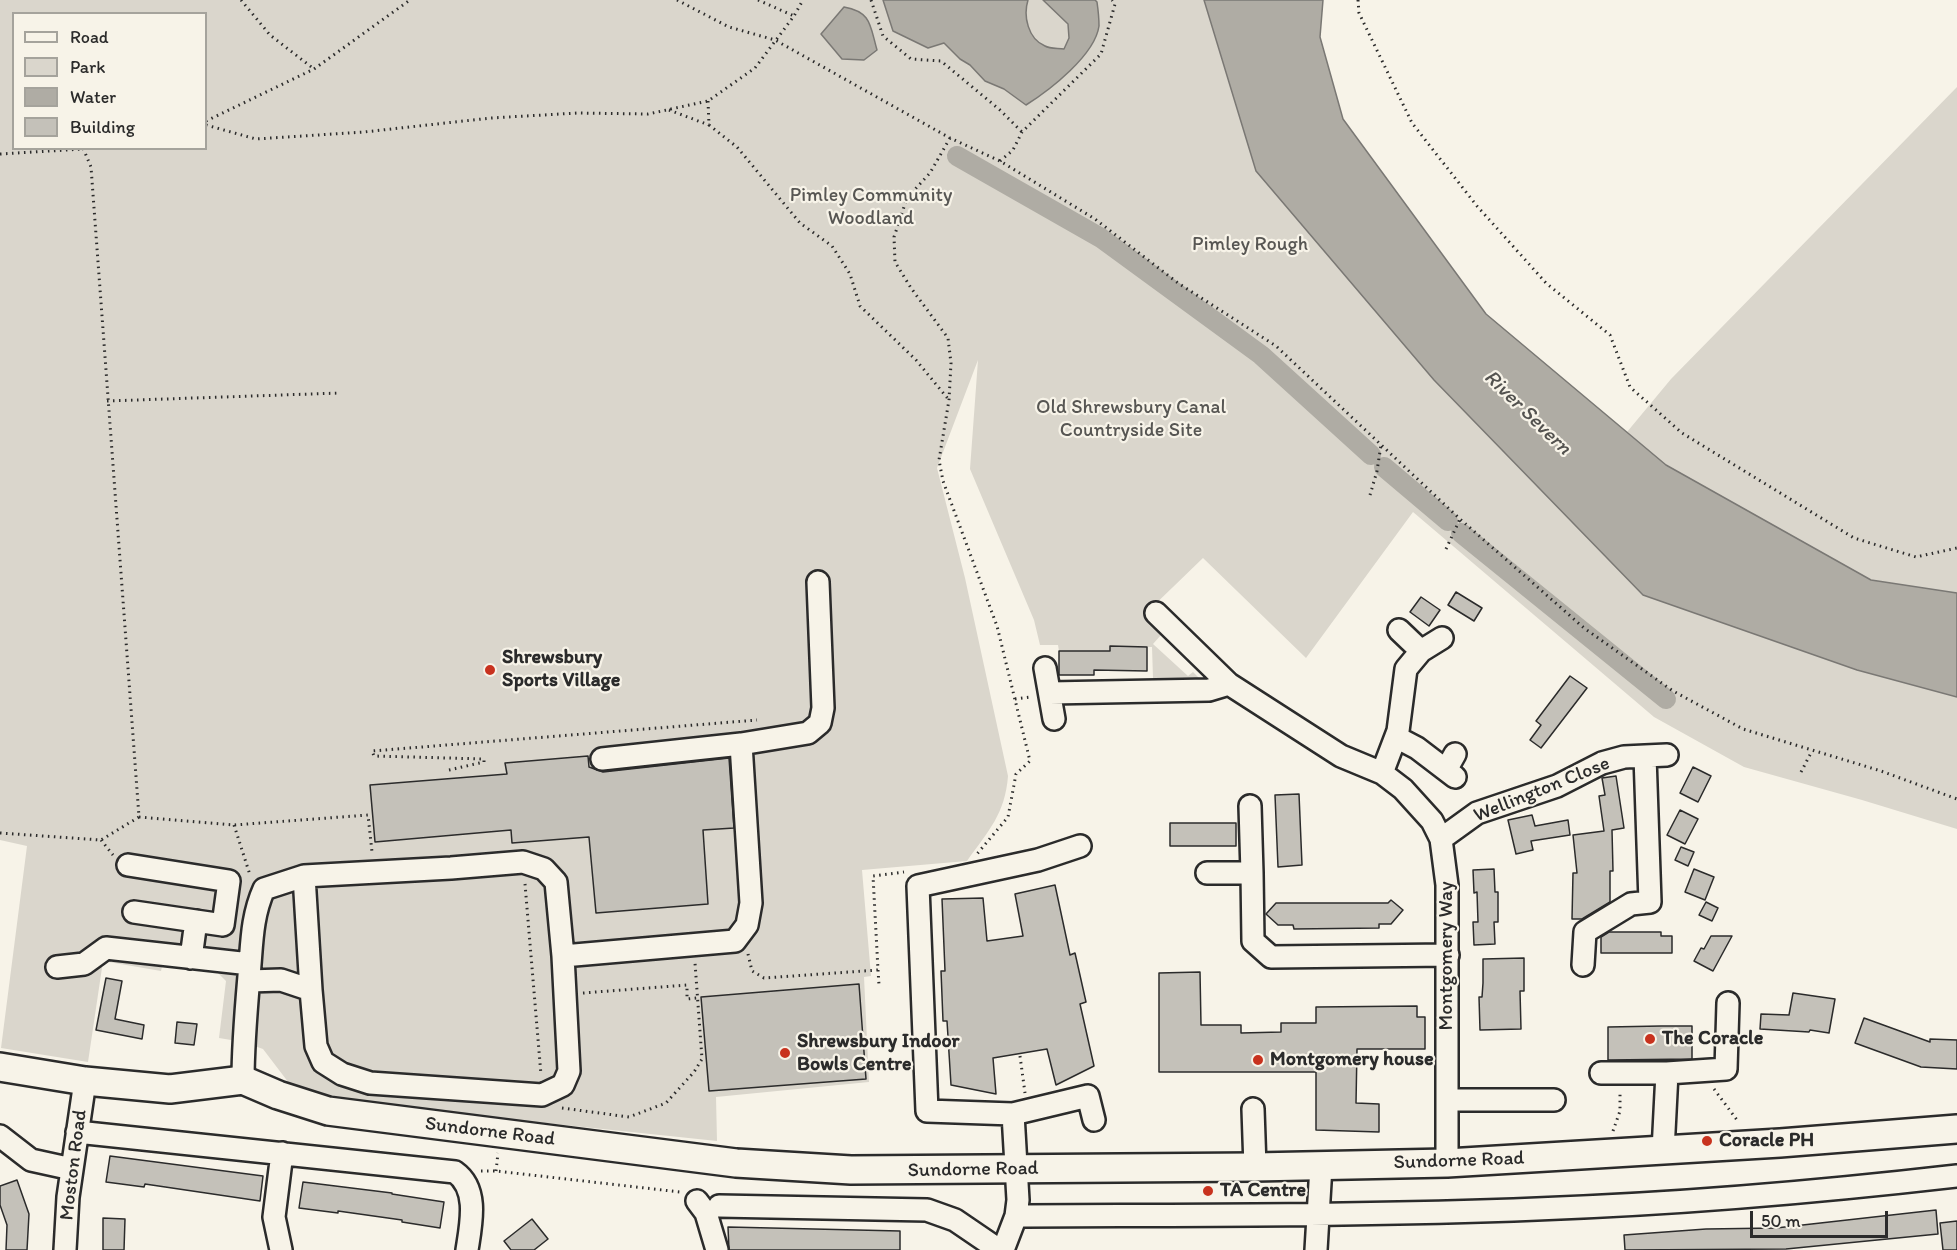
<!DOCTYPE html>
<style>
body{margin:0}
#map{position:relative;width:1957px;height:1250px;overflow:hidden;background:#f7f3e8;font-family:Itim,sans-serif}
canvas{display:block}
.legend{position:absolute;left:12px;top:12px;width:195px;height:138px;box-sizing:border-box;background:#f7f3e8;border:2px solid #a5a39c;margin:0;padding:8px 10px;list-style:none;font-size:18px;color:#2b2b2b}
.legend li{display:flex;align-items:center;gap:12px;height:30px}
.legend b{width:30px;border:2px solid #a5a39c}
.scale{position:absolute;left:1750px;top:1211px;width:138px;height:27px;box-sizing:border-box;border:3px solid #2b2b2b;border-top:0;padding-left:8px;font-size:18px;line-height:21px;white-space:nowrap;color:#2b2b2b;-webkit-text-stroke:4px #f7f3e8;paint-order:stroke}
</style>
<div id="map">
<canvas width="1957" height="1250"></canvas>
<ul class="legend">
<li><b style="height:8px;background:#f7f3e8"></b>Road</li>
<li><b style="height:16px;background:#dad6cc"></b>Park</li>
<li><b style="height:16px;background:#afaca4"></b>Water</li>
<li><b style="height:16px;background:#c4c1b9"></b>Building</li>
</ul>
<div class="scale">50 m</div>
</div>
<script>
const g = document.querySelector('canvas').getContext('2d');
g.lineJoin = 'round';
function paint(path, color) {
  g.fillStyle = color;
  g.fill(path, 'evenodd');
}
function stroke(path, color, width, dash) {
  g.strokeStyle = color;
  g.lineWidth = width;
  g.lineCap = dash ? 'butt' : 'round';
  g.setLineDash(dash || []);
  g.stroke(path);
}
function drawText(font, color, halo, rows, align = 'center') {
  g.font = font + ' Itim,sans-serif';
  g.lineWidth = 4.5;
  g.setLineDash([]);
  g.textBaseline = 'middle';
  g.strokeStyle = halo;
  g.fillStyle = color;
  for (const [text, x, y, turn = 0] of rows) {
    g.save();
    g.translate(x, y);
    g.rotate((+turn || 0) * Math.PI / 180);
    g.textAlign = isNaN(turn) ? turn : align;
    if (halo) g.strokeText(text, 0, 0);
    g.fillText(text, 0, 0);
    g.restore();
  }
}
paint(new Path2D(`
 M0 0H1204L1256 171 1643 595 1857 669 1957 697V829L1862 800 1744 767 1654 717 1413 512 1306 658 1203 558 1143 616 1161 635 1153 644 1188 676 1193 672 1201 680 1153 678 1152 647H1131L1126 670V646H1110V651H1059L1058 645H1040L1034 620 970 469 978 360 937 468 965 578 1008 776C1005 814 989 830 967 861L862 870 871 976 864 977 869 1082 716 1097 717 1141 345 1102 295 1091 263 1049 243 1042 219 1038 226 981 214 969 163 962 161 971 103 961 88 1062 1 1048 27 846 0 840ZM14 14H206V148H14Z
 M1957 87V593L1871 580 1666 465 1627 432 1671 379Z`), '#dad6cc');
const water = new Path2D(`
 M883 0H1028C1023 16 1028 39 1045 46 1050 49 1058 48 1064 49L1069 38 1068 24 1043 0H1095L1097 2C1098 9 1099 18 1099 26 1095 55 1050 90 1026 105L1004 89 985 81 970 65 960 59 944 43 928 48 893 31Z
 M1204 0H1323L1320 37 1343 119 1486 314 1666 465 1871 580 1957 593V697L1857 670 1643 595 1434 380 1256 171Z
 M844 7C872 12 870 26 877 50L864 60 842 59 821 34Z`);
paint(water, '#afaca4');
stroke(water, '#7a7874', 1.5);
stroke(new Path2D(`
 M957 156 1101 238 1261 355 1371 455
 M1384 467 1448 521
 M1461 533 1666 699`), '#afaca4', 20);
const building = new Path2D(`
 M1456 592 1482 608 1474 621 1448 605Z
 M1421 597 1440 610 1429 626 1410 612Z
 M1110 646 1147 647V671L1094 670V675H1059V651H1110Z
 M1570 676 1587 688 1541 748 1530 740 1541 725 1536 721Z
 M588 756 589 767 603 772 729 758 734 828 703 830 708 904 596 913 589 837 512 843 511 830 375 842 370 785 507 774 505 763Z
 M1693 767 1711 776 1698 802 1680 793Z
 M1616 776 1624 828 1612 830 1613 871H1610V902L1582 919H1572L1573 873H1577L1573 835 1604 831 1599 796 1605 795 1602 778Z
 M1299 794 1302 865 1278 867 1275 795Z
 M1680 810 1698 819 1685 844 1667 835Z
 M1532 815 1535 826 1568 820 1570 835 1531 841 1533 850 1516 854 1508 820Z
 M1170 823H1236V846H1170Z
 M1681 847 1694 852 1688 866 1675 860Z
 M1494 869 1495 892H1498V922H1494L1495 944 1474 945 1473 922H1478L1477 892 1474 893 1473 870Z
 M1694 869 1714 877 1705 900 1685 892Z
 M1055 885 1070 955 1075 953 1086 1002 1080 1004 1094 1066 1056 1085 1047 1049 993 1058 996 1094 951 1085 947 1021H943L941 971H945L942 899 983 898 987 941 1023 936 1015 894Z
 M1391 900 1403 910 1391 924H1379V928L1294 929 1293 925H1278L1266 914 1276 903H1388Z
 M1706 902 1718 908 1712 921 1699 915Z
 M1609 932H1661V936H1672V953H1601V937Z
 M1711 936H1732L1713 971 1694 961 1701 948 1704 949Z
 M1524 958V991H1520L1521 1029 1480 1030 1479 997H1482L1483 983V959Z
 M1200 972 1201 1025H1241V1033L1281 1032V1023H1316V1007L1417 1006V1017H1425V1049H1357L1356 1103 1379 1104V1132L1316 1130V1072H1159V973Z
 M106 978 122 981 115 1019 144 1025 142 1039 96 1030Z
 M859 984 866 1079 709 1091 701 997Z
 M1793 993 1835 999 1829 1033 1810 1030 1809 1032 1760 1029 1761 1014 1789 1015Z
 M1864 1018 1930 1042V1039L1957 1040V1069L1921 1067 1855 1043Z
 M177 1022 197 1024 194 1045 175 1043Z
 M1661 1026H1692V1059L1608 1060V1027Z
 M110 1156 263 1176 260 1201 145 1184 144 1187 106 1182Z
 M17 1180 29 1214 27 1250H6L7 1225 0 1205V1186Z
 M303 1182 392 1193V1194L444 1202 440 1228 402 1222V1220L338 1211V1213L299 1208Z
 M1936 1210 1938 1234 1786 1249 1625 1250 1624 1235 1706 1229 1776 1228Z
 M103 1218 125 1219 124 1250H103Z
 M532 1219 548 1239 534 1250H511L504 1241Z
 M1957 1221V1250H1943L1940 1223Z
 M728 1227 900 1231V1250H729Z`);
paint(building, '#c4c1b9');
stroke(building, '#2b2b2b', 1.5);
const minor = new Path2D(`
 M1156 613 1229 684 1341 756 1382 773 1403 789 1432 821 1441 839 1447 885V1163
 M1421 651 1442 638
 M1045 668 1054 719
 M1050 693 1209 690 1229 684
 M1396 737 1417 748 1455 777
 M1645 756 1667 755
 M602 759 741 744 808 733 820 723 823 708 818 582
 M1446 770 1455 754
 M1382 773 1398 731 1406 669 1421 651 1399 630
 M1250 806 1252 873
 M1441 839 1477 813 1557 786 1602 763 1624 757 1645 756 1650 902 1631 904 1585 932 1583 965
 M128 865 229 881 223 925 134 912
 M1207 873H1252L1253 941 1271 957 1448 955
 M304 876 311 990
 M563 956 735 941 747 925 751 903 741 744
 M191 958 196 921
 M57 967 84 964 106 948 250 964
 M1601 1073H1667L1726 1069 1728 1003
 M243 1080C243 1045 246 1011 249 976 252 946 251 918 264 889L304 876 451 868 523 862 544 869 556 882 563 956 569 1071 563 1085 542 1095 370 1083 342 1074 323 1062 316 1046 311 990 281 980 249 981
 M1447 1100H1554
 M1253 1109 1255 1167
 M1013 1114 1088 1096 1094 1120
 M77 1132 455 1172C479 1189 471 1224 467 1250
 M0 1136 31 1160 72 1169
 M1663 1151 1667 1073
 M697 1201 706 1213 717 1250
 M719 1206 927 1210 955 1220 999 1250
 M1016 1216C1190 1215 1363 1216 1537 1209 1677 1204 1818 1192 1957 1176
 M65 1250 68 1197 85 1081
 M281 1250 274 1217 282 1153
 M1003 1250 1016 1216 1018 1200 1013 1114 927 1111 918 886 1038 860 1080 846
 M1316 1250 1321 1166`);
const major = new Path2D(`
 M0 1067 85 1081 170 1089 243 1080 278 1095 328 1111 736 1163 851 1170 1255 1167 1447 1163 1780 1143 1957 1129`);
stroke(minor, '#2b2b2b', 26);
stroke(major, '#2b2b2b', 32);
stroke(new Path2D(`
 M241 0 270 35 314 69
 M677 0 729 27 775 40 950 138 1000 161 1095 219 1178 283 1276 346 1460 519 1584 628 1673 691 1743 729 1881 771 1957 799
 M758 0 794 16
 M871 0 883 36 911 59 941 61 1000 110 1022 132
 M1358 0 1359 13 1412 123 1477 206 1546 283 1610 335 1630 387 1682 433 1854 538 1916 557 1957 548
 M708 101 709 125 737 147 800 223 832 246 850 274 860 306 916 360 949 400
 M669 110 709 125
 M206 121 314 69 410 0
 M206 125 256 139 364 132 491 118 578 113 648 114 708 101 755 68 794 16 803 0
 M950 138 930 173 907 198 894 237 895 262 911 288 948 338 951 363 949 400 939 460 943 481 997 626 1030 761 1016 774 1008 817 977 854
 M0 154 83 149
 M1000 161 1013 150 1022 132 1101 54 1115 4 1112 0
 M107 401 340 393
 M1370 495 1377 471 1381 445
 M1446 549 1460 519
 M1015 699 1031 697
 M449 770 484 762V759L374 756 372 751 757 720
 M1801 772 1812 751
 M139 817 234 825 368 815 372 852
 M234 825 250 875
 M0 833 101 840 139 817 91 167 83 148
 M101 840 113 855
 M525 884 541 1075
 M748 954 752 971 764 978 878 970 873 876 904 872
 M878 970 879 985
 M583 993 687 985V999L697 998
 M1020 1056 1025 1093
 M1714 1089 1737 1120V1123
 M562 1108 629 1117 666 1103 694 1072 702 1059 695 963
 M1613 1131 1620 1111V1091
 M481 1171H496L680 1192
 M496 1171 498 1153`), '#2b2b2b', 3, [1.5, 4.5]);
stroke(minor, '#f7f3e8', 21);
stroke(major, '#f7f3e8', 27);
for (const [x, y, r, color] of [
 [490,670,6,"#c8321e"],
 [1650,1039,6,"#c8321e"],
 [785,1053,6,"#c8321e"],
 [1258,1060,6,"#c8321e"],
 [1707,1141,6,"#c8321e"],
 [1208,1191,6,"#c8321e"]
]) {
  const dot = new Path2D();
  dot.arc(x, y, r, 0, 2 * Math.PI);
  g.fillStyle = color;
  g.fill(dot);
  stroke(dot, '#f7f3e8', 2);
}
drawText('20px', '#575653', '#f7f3e8', [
 ["Pimley Community",871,196],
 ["Woodland",871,219],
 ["Pimley Rough",1250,245],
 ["Old Shrewsbury Canal",1131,408],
 ["Countryside Site",1131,431]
]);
drawText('bold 20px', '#2b2b2b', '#f7f3e8', [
 ["Shrewsbury",502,658],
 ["Sports Village",502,681],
 ["The Coracle",1662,1039],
 ["Shrewsbury Indoor",797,1042],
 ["Bowls Centre",797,1065],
 ["Montgomery house",1270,1060],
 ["Coracle PH",1719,1141],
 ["TA Centre",1220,1191]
], 'left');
drawText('20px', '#2b2b2b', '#f7f3e8', [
 ["Wellington Close",1542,790,-22],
 ["Montgomery Way",1447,956,-90],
 ["Sundorne Road",490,1132,7],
 ["Sundorne Road",1459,1161,-2],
 ["Moston Road",74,1165,-83],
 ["Sundorne Road",973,1170,-1]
]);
drawText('italic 21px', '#53524f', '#f7f3e8', [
 ["River Severn",1527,413,44]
]);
</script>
